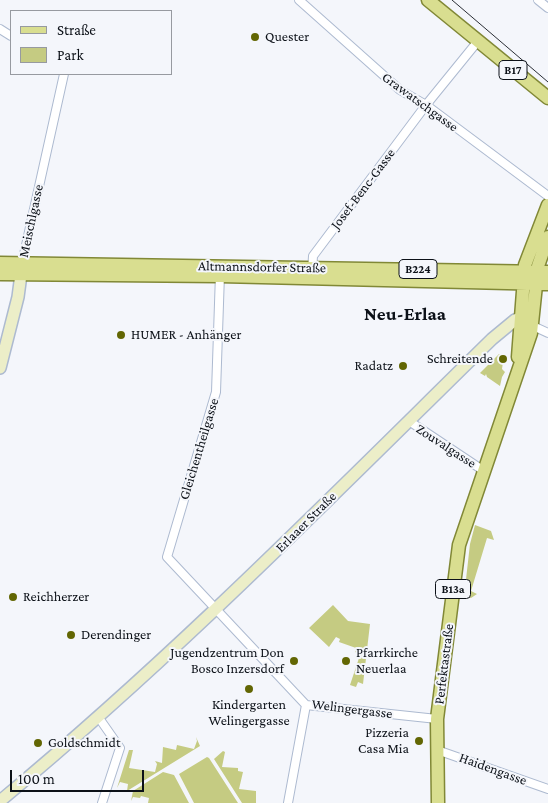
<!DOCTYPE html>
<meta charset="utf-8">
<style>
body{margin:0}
#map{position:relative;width:548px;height:803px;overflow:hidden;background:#f4f6fb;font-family:"Crimson Pro",serif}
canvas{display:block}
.legend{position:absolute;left:10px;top:10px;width:162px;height:65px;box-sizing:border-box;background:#f4f6fb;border:1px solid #979aa0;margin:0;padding:6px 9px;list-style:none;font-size:15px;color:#0c1118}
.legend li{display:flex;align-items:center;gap:10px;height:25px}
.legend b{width:25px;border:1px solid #979aa0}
.scale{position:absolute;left:10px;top:770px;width:134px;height:22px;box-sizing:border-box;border:2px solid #0c1118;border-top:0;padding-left:6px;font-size:15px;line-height:18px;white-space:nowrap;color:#0c1118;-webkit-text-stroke:4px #f4f6fb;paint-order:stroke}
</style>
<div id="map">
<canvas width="548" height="803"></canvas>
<ul class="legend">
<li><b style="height:6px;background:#d9de90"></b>Straße</li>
<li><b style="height:14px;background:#c5cb82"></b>Park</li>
</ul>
<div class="scale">100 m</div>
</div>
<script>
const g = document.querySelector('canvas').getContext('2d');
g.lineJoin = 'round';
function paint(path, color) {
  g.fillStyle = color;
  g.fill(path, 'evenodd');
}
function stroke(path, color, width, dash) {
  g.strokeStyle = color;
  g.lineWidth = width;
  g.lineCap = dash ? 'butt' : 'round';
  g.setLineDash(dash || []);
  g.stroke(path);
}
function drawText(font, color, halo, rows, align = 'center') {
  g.font = font + ' "Crimson Pro",serif';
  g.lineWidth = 4;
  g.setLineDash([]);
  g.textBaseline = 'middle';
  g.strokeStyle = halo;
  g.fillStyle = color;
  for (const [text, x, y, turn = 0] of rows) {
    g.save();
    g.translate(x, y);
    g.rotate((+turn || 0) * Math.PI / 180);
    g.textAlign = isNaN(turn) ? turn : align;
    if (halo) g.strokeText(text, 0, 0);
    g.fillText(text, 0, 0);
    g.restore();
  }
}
paint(new Path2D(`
 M499 354 504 355 502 369 505 372 502 377 500 386 487 377 486 374 485 376 480 373Z
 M475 525 491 531 494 540 487 538 471 591 477 594 471 598 464 597 470 544Z
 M333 605 348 621 370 624 363 684 358 682 356 687 350 685 360 655 355 652 356 648 339 642 340 639 336 637 329 647 309 628Z
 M196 737 200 746 127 791 128 784 120 782 117 788 129 750H133L129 768 155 772 157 764 155 761 162 763 163 747 176 750 177 745 194 749 197 741Z
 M223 751 225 752 222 767 238 768V771L243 772 239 789 256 791V803H242L214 759Z
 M207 757 209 758 238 803H194L179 774Z
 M163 772 174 775 189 803H148L149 798 141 796 140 798 133 797 131 801 133 791Z`), '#c5cb82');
const street = new Path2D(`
 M299 0 400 90 426 105 548 196
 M538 0 548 8
 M0 29 11 36
 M22 263 64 74
 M312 271 313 256 426 105 478 41
 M220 274 216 392 167 557 306 705 437 719
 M533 326 548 333
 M409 421 484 471
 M99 718 120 748 102 803
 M437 750 548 789
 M288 803 306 705`);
const secondary = new Path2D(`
 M0 368 18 297 22 267
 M0 801C174 657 331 497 492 339L515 320 522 317`);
const primary = new Path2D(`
 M428 0 548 98
 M0 263 548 272
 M0 274 220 276 548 284
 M518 357 525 265 548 205
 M438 803 437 719 459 545 531 333 538 266 548 237`);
stroke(street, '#adbad0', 10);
stroke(secondary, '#adbad0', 14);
stroke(primary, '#818836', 15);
stroke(street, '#fff', 8);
stroke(secondary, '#eceec8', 11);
stroke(primary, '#d9de90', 12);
stroke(new Path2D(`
 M452 0 548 82`), '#2a2e35', 1);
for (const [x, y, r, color] of [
 [255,37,5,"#626603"],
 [121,335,5,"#626603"],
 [503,359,5,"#626603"],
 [403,366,5,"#626603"],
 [13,597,5,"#626603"],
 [71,635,5,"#626603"],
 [294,661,5,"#626603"],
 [346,661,5,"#626603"],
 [249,689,5,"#626603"],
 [419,741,5,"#626603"],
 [38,743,5,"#626603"]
]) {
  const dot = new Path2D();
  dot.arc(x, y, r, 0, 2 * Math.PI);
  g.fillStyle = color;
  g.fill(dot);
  stroke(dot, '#f4f6fb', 2);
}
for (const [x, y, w] of [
 [513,70,28],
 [418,269,38],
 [453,589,35]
]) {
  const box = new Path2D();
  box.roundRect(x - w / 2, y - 9.5, w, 19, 4);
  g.fillStyle = '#f4f6fb';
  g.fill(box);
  stroke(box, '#0c1118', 1);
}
drawText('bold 12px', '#0c1118', null, [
 ["B17",513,70],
 ["B224",418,269],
 ["B13a",453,589]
]);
drawText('14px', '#0c1118', '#f4f6fb', [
 ["Quester",265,37],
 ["HUMER - Anhänger",131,335],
 ["Schreitende",493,359,"right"],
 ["Radatz",393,366,"right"],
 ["Reichherzer",23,597],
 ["Derendinger",81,635],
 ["Jugendzentrum Don",284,653,"right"],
 ["Bosco Inzersdorf",284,669,"right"],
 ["Pfarrkirche",356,653],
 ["Neuerlaa",356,669],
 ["Kindergarten",249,705,"center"],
 ["Welingergasse",249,721,"center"],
 ["Pizzeria",409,733,"right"],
 ["Casa Mia",409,749,"right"],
 ["Goldschmidt",48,743]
], 'left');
drawText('14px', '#0c1118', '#f4f6fb', [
 ["Grawatschgasse",420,102,36],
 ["Josef-Benc-Gasse",363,189,-53],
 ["Meischlgasse",31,221,-78],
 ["Altmannsdorfer Straße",262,267,1],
 ["Zouvalgasse",446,446,33],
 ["Gleichentheilgasse",199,449,-73],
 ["Erlaaer Straße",306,522,-45],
 ["Perfektastraße",444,664,-83],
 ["Welingergasse",352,709,7],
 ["Haidengasse",493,769,20]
]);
drawText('bold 19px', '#0c1118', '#f4f6fb', [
 ["Neu-Erlaa",405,314]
]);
</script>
